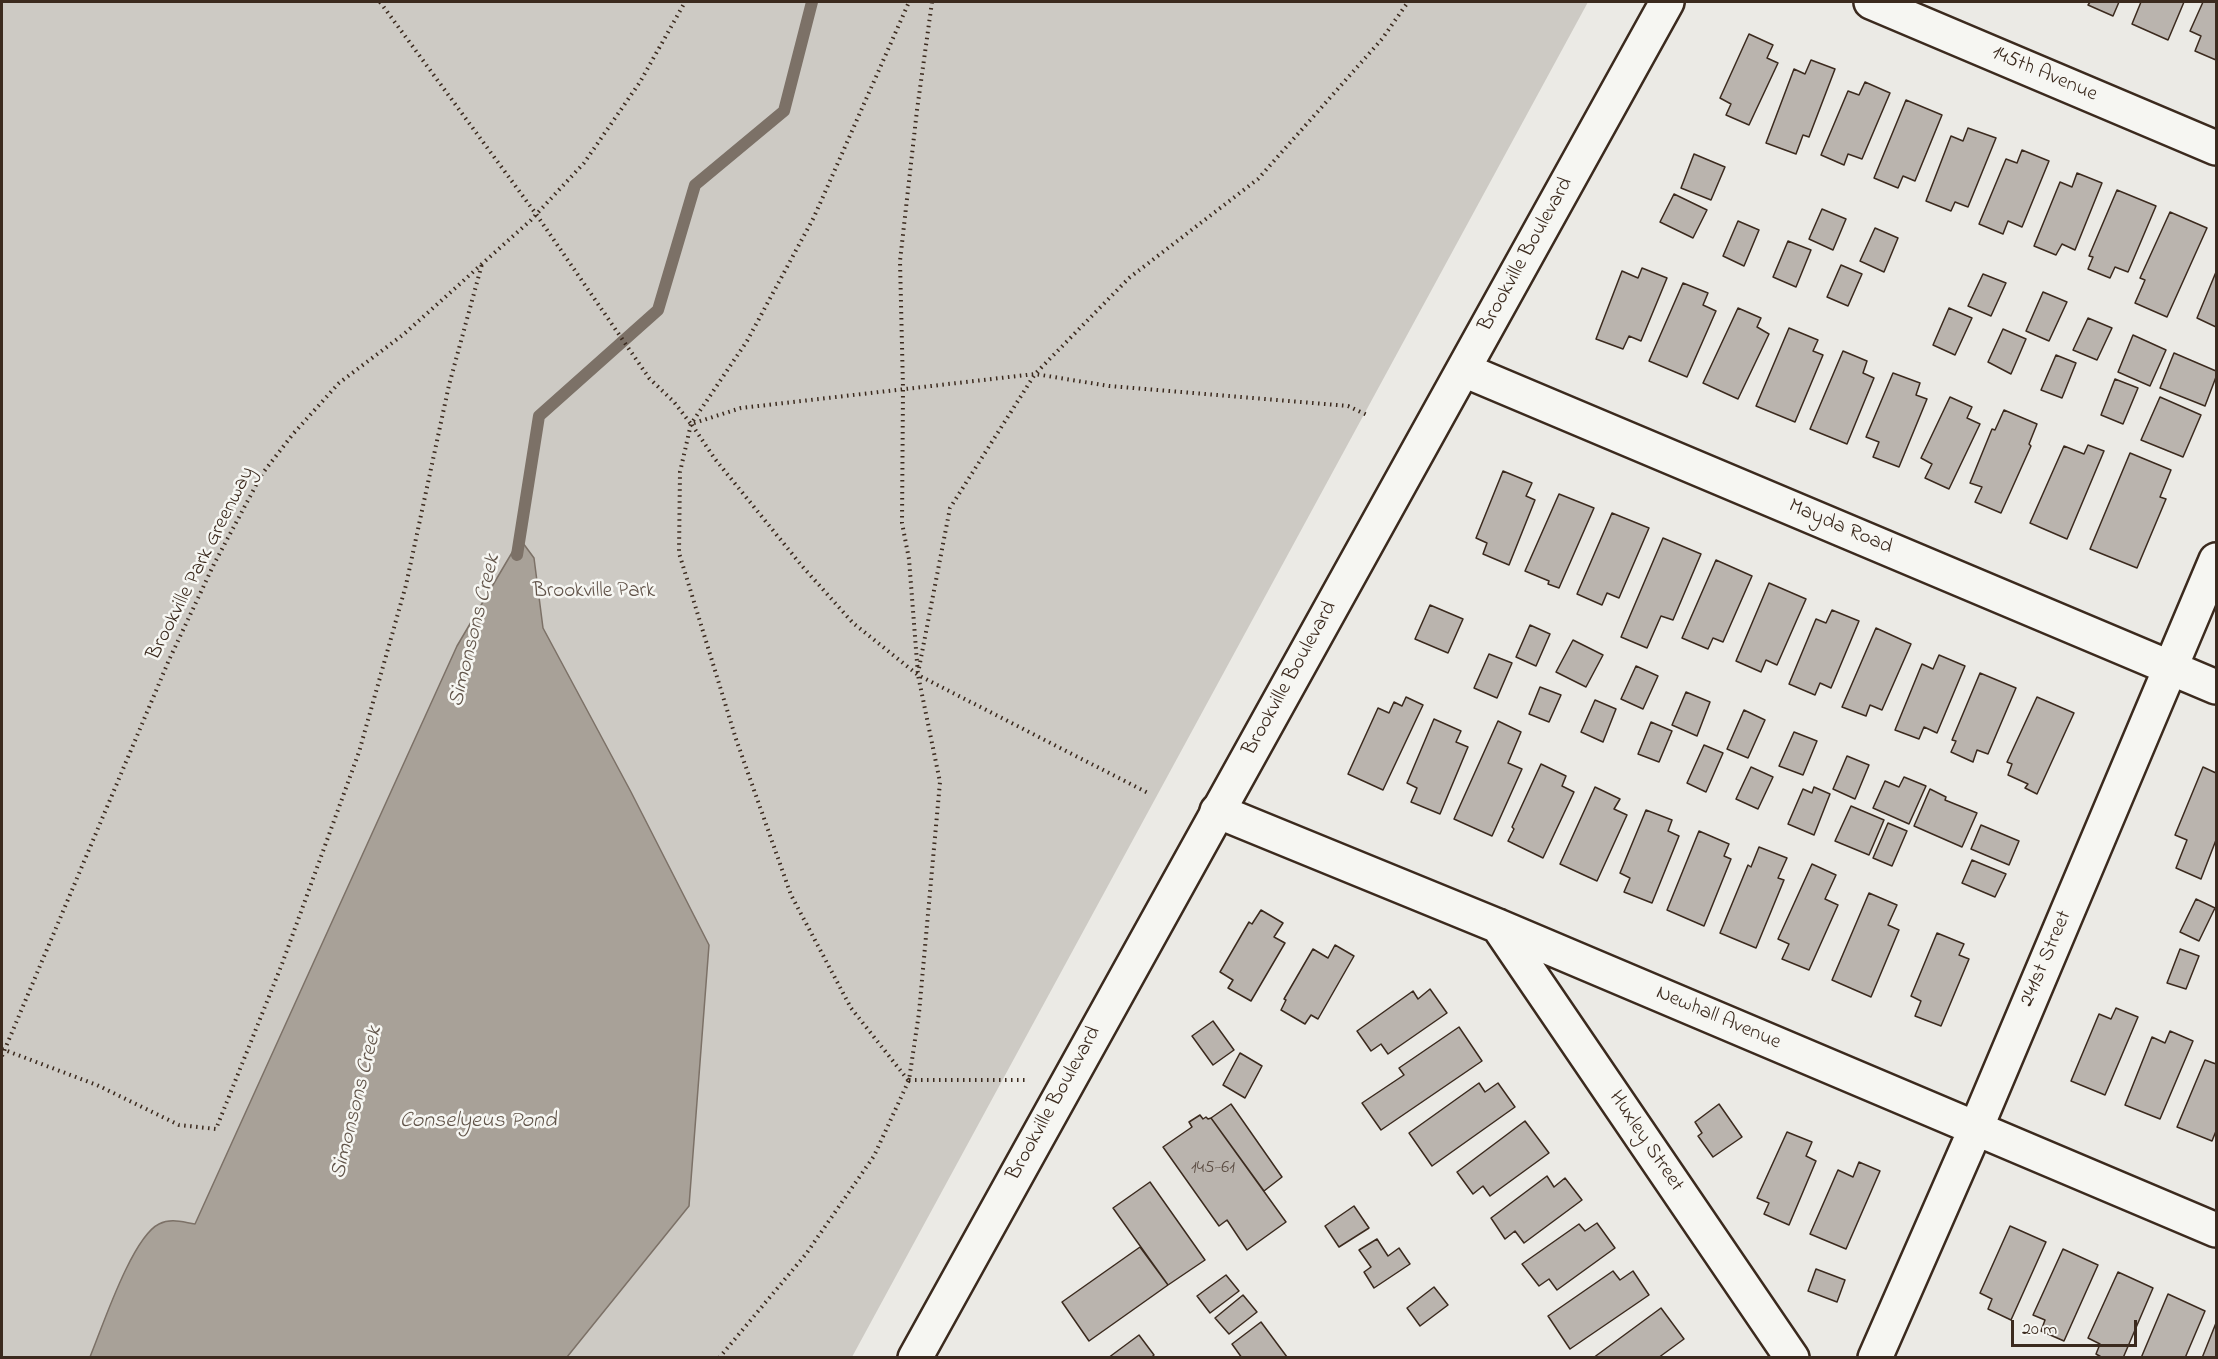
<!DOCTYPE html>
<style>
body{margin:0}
#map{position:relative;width:2218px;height:1359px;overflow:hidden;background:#ebeae5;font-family:"Indie Flower",sans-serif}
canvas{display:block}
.frame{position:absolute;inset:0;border:3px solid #3b2a1e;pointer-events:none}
.scale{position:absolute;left:2011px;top:1320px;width:126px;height:27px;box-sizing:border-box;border:3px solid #3b2a1e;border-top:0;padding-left:8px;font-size:18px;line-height:21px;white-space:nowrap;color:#3b2a1e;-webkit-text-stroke:4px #f6f6f2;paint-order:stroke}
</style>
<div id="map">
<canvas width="2218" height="1359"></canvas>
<div class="frame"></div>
<div class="scale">20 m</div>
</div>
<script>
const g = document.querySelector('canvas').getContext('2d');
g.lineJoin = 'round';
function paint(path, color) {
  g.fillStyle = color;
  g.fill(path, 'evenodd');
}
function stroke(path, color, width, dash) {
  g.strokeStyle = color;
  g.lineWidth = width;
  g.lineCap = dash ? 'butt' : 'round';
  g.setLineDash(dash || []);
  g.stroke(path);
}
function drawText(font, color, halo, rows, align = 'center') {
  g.font = font + ' "Indie Flower",sans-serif';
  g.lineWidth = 5;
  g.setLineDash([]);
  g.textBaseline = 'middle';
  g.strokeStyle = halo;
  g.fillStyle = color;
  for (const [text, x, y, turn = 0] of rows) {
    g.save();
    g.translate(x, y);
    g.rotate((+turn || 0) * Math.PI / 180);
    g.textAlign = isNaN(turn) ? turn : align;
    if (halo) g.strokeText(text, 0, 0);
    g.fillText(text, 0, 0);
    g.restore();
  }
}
paint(new Path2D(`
 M2 2H1588L852 1357 2 1358Z`), '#cdcac4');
const water = new Path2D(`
 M520 539 534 558 543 628 631 792 709 945 689 1206 567 1357H90C102 1328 132 1237 159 1224 171 1218 182 1222 195 1224L457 646Z`);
paint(water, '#a8a198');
stroke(water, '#7c7167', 1.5);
stroke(new Path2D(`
 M517 555 539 416 658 310 695 185 784 111 812 2`), '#7c7167', 12);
const building = new Path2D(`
 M2090 2H2119L2113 16 2088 5Z
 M2141 2H2184L2168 40 2132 24Z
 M2203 2H2216V60L2195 51 2201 36 2190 31Z
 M1749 34 1773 45 1767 58 1778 63 1749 125 1726 115 1731 104 1720 98Z
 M1811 60 1835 69 1809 137 1803 135 1796 154 1766 143 1794 69 1805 74Z
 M1865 82 1890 93 1862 159 1848 154 1844 165 1821 155 1848 91 1859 95Z
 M1906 100 1942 115 1915 181 1903 176 1898 188 1874 178Z
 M1968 128 1996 138 1968 207 1955 202 1951 211 1926 201 1951 136 1963 141Z
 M2022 150 2049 161 2022 227 2008 221 2003 234 1979 224 2006 159 2017 163Z
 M1694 154 1725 167 1711 200 1681 188Z
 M2077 173 2102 183 2075 250 2062 244 2056 255 2034 246 2060 182 2072 187Z
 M2117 190 2156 206 2128 272 2115 267 2110 278 2088 269 2093 257 2089 256Z
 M1674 194 1707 210 1693 238 1660 222Z
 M1822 209 1846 219 1833 250 1809 239Z
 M2170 212 2207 228 2167 317 2135 303 2145 280 2140 278Z
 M1738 221 1759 230 1744 266 1723 256Z
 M1875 228 1898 238 1884 272 1860 261Z
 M1788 241 1811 250 1796 287 1773 277Z
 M1841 265 1862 274 1848 306 1827 297Z
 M1642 268 1667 278 1641 341 1629 336 1623 349 1596 339 1622 271 1638 278Z
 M2216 272V327L2197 318Z
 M1983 274 2006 283 1991 316 1968 306Z
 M1683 283 1708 293 1703 305 1716 311 1687 377 1649 361Z
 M2043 292 2067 302 2049 341 2026 331Z
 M1738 308 1761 318 1757 327 1769 334 1738 399 1703 383Z
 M1949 308 1972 318 1955 355 1933 345Z
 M2088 318 2112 328 2097 360 2073 350Z
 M1789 328 1818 340 1813 351 1823 355 1795 422 1756 406Z
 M2003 329 2026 339 2011 374 1988 362Z
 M2133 335 2166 350 2150 386 2118 372Z
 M1843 351 1867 361 1863 373 1874 378 1847 444 1810 429Z
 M2174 353 2216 371V377L2205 406 2160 388Z
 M2056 355 2076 363 2062 398 2041 390Z
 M1893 373 1920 383 1916 395 1927 399 1899 467 1873 457 1879 442 1866 437Z
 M2115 379 2138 388 2123 424 2101 415Z
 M1950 397 1972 407 1967 418 1980 424 1949 489 1925 478 1932 464 1921 458Z
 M2160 397 2201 415 2183 457 2141 440Z
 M2004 410 2037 424 2029 444 2031 446 2001 513 1975 502 1982 487 1970 483 1992 429 1995 430Z
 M2088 445 2104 451 2067 539 2030 523 2064 446 2084 454Z
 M2130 453 2171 470 2160 497 2166 499 2137 568 2090 549Z
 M1503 471 1532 483 1526 496 1535 500 1509 565 1483 554 1487 543 1476 538Z
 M1559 494 1594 508 1559 588 1548 584 1549 581 1525 571Z
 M1612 513 1649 528 1619 598 1607 593 1602 605 1577 594Z
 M1663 538 1701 554 1673 620 1661 616 1647 648 1621 637Z
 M1716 560 1752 576 1723 642 1713 638 1708 649 1682 638Z
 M1769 583 1806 599 1777 665 1766 660 1761 672 1736 661Z
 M1430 605 1463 619 1448 653 1415 639Z
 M1832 610 1859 621 1831 688 1820 683 1815 695 1789 684 1816 619 1826 623Z
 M1530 625 1550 634 1536 666 1516 657Z
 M1876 628 1911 644 1882 710 1870 705 1866 716 1842 707Z
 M1573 640 1603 655 1586 687 1556 672Z
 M1489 654 1512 663 1497 698 1474 688Z
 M1939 655 1965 666 1937 733 1924 727 1919 739 1895 730 1922 664 1933 669Z
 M1636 666 1658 676 1643 709 1621 699Z
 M1980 673 2016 688 1988 754 1977 750 1973 762 1951 752 1956 741 1952 740Z
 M1540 687 1561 695 1549 722 1529 714Z
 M1686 692 1710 702 1697 736 1672 725Z
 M1406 697 1423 705 1383 790 1348 774 1378 708 1389 713 1394 702 1402 706Z
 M2037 697 2074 713 2037 794 2025 788 2028 784 2008 775 2012 764 2007 762Z
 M1595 700 1616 709 1603 742 1581 732Z
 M1744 710 1765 720 1748 758 1727 749Z
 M1434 719 1461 731 1456 742 1468 747 1440 814 1411 802 1417 788 1407 783Z
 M1498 721 1521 732 1508 763 1522 769 1492 836 1454 819Z
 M1651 722 1672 731 1659 762 1638 754Z
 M1794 732 1817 741 1803 775 1779 766Z
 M1704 745 1723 753 1706 792 1687 783Z
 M1847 756 1869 765 1855 799 1833 789Z
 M1541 764 1566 776 1562 786 1574 792 1543 858 1508 841 1514 829 1512 827Z
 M1751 767 1773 777 1758 809 1736 799Z
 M2203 767 2216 773V840L2201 879 2176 868 2187 840 2175 835Z
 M1904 777 1926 786 1909 824 1873 808 1885 781 1899 787Z
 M1595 787 1620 799 1614 809 1627 815 1597 881 1560 864Z
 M1814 787 1830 794 1814 835 1788 824 1803 789 1812 793Z
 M1930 789 1946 797 1945 800 1977 813 1962 847 1914 826Z
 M1851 806 1884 820 1869 855 1835 841Z
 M1646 810 1672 820 1668 831 1679 836 1652 903 1624 892 1630 878 1620 873Z
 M1888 823 1907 831 1892 866 1873 858Z
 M1981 825 2019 841 2009 865 1971 849Z
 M1699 831 1729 844 1724 856 1731 859 1704 926 1667 910Z
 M1759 847 1787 858 1778 878 1784 880 1756 948 1720 933 1748 865 1751 867Z
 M1972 860 2006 874 1995 897 1962 883Z
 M1812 864 1836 875 1825 899 1838 905 1809 970 1782 959 1789 944 1778 939Z
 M1869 893 1897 905 1888 925 1899 930 1871 997 1832 980Z
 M2196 899 2215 908 2199 941 2180 932Z
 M1261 910 1283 923 1274 937 1285 943 1251 1001 1228 988 1233 980 1220 972 1249 922 1252 924Z
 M1937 933 1964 944 1959 955 1969 959 1941 1026 1915 1016 1921 1001 1911 996Z
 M1335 945 1354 956 1318 1019 1311 1015 1305 1024 1281 1010 1286 1000 1284 999 1313 949 1328 958Z
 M2180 949 2199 956 2186 989 2167 983Z
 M1430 989 1447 1013 1388 1054 1381 1044 1371 1051 1357 1031 1413 991 1418 999Z
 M2116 1008 2138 1017 2105 1095 2071 1081 2099 1014 2111 1019Z
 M1213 1021 1234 1050 1213 1065 1192 1036Z
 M1459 1027 1482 1061 1381 1130 1362 1103 1404 1075 1399 1068Z
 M2170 1031 2193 1041 2160 1119 2125 1105 2152 1037 2165 1043Z
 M1240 1053 1262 1066 1245 1098 1223 1085Z
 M2205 1060 2216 1064V1131L2212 1141 2177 1127Z
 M1479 1083 1485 1092 1498 1083 1515 1107 1432 1166 1409 1133Z
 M1231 1104 1282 1177 1264 1191 1211 1118Z
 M1719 1104 1742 1137 1713 1157 1698 1136 1702 1133 1695 1122Z
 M1200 1115 1203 1119 1206 1117 1208 1119 1211 1118 1286 1222 1247 1250 1227 1220 1219 1226 1163 1147 1192 1127 1189 1122Z
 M1525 1121 1549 1153 1490 1196 1483 1186 1473 1194 1457 1172Z
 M1787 1132 1812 1142 1806 1156 1816 1161 1789 1225 1764 1214 1769 1203 1757 1198Z
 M1859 1162 1880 1171 1846 1249 1810 1234 1838 1170 1853 1177Z
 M1547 1176 1554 1187 1565 1178 1582 1200 1524 1243 1515 1231 1505 1239 1491 1218Z
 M1150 1182 1205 1260 1168 1285 1113 1208Z
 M1354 1206 1369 1228 1339 1247 1325 1226Z
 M1597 1223 1615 1248 1557 1290 1549 1279 1539 1286 1522 1264 1579 1224 1585 1231Z
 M2010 1226 2046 1242 2011 1320 1988 1309 1992 1299 1980 1293Z
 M1377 1239 1388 1256 1399 1248 1410 1264 1374 1288 1364 1272 1371 1267 1359 1250Z
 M1140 1247 1168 1285 1089 1341 1062 1302Z
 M2063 1249 2098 1265 2064 1341 2041 1331 2045 1320 2033 1315Z
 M1816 1269 1845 1280 1837 1302 1808 1291Z
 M1613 1271 1620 1280 1633 1271 1649 1295 1570 1349 1548 1316Z
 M2118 1272 2153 1288 2123 1358H2103L2096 1354 2100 1344 2088 1338Z
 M1226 1275 1239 1291 1210 1313 1197 1296Z
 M1434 1287 1448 1305 1420 1326 1407 1308Z
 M2168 1294 2205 1311 2185 1358H2141Z
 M1243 1295 1257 1312 1229 1334 1215 1318Z
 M1661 1308 1684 1339 1658 1358H1593Z
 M1261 1322 1287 1357 1286 1358H1242L1232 1344Z
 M2216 1323V1358H2202Z
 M1139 1335 1154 1355 1151 1358H1108Z`);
paint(building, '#bab4ae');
stroke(building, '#3b2a1e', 1.5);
const street = new Path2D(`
 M1871 2 2216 148
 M1464 370 2216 687
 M1217 811 1498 926 2216 1230
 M1498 926 1792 1358
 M1875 1358 1976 1128 2216 560`);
const secondary = new Path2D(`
 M915 1358 1667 2`);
stroke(street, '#3b2a1e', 38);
stroke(secondary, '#3b2a1e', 38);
stroke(new Path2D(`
 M380 2 536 214 649 378 674 402 691 424 741 408 1035 374 1109 386 1348 406 1367 415
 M692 425 715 459 802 566 853 623 918 675 1148 793
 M919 668 950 508 1035 374 1129 278 1258 179 1382 39 1408 2
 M2 1049 97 1085 179 1125 216 1129 282 964 359 752 406 585 449 385 482 264
 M2 1056 169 660 214 564 262 474 293 434 339 383 404 334 531 220 584 163 640 82 685 2
 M908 1080 851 1008 791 895 736 739 679 553 680 472 691 424 747 341 814 217 909 2
 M909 1080H1025
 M719 1358 806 1254 874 1156 909 1080 919 1013 940 782 918 675 909 559 902 523 903 388 900 261 917 110 932 2`), '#3b2a1e', 4, [1.5, 4.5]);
stroke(street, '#f6f6f2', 33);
stroke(secondary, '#f6f6f2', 33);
drawText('18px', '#5b4c42', null, [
 ["145-61",1213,1169]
]);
drawText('21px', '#3b2a1e', '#f6f6f2', [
 ["145th Avenue",2044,75,23],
 ["Brookville Boulevard",1527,255,-61],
 ["Mayda Road",1840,528,23],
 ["Brookville Park Greenway",202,564,-63],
 ["Brookville Boulevard",1291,679,-61],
 ["241st Street",2047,959,-67],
 ["Newhall Avenue",1718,1019,23],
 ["Brookville Boulevard",1055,1104,-61],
 ["Huxley Street",1645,1142,56]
]);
drawText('21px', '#605248', '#f6f6f2', [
 ["Brookville Park",594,593]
]);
drawText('italic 22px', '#615449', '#f6f6f2', [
 ["Simonsons Creek",476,631,-76],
 ["Simonsons Creek",358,1103,-76],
 ["Conselyeus Pond",478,1122]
]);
</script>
